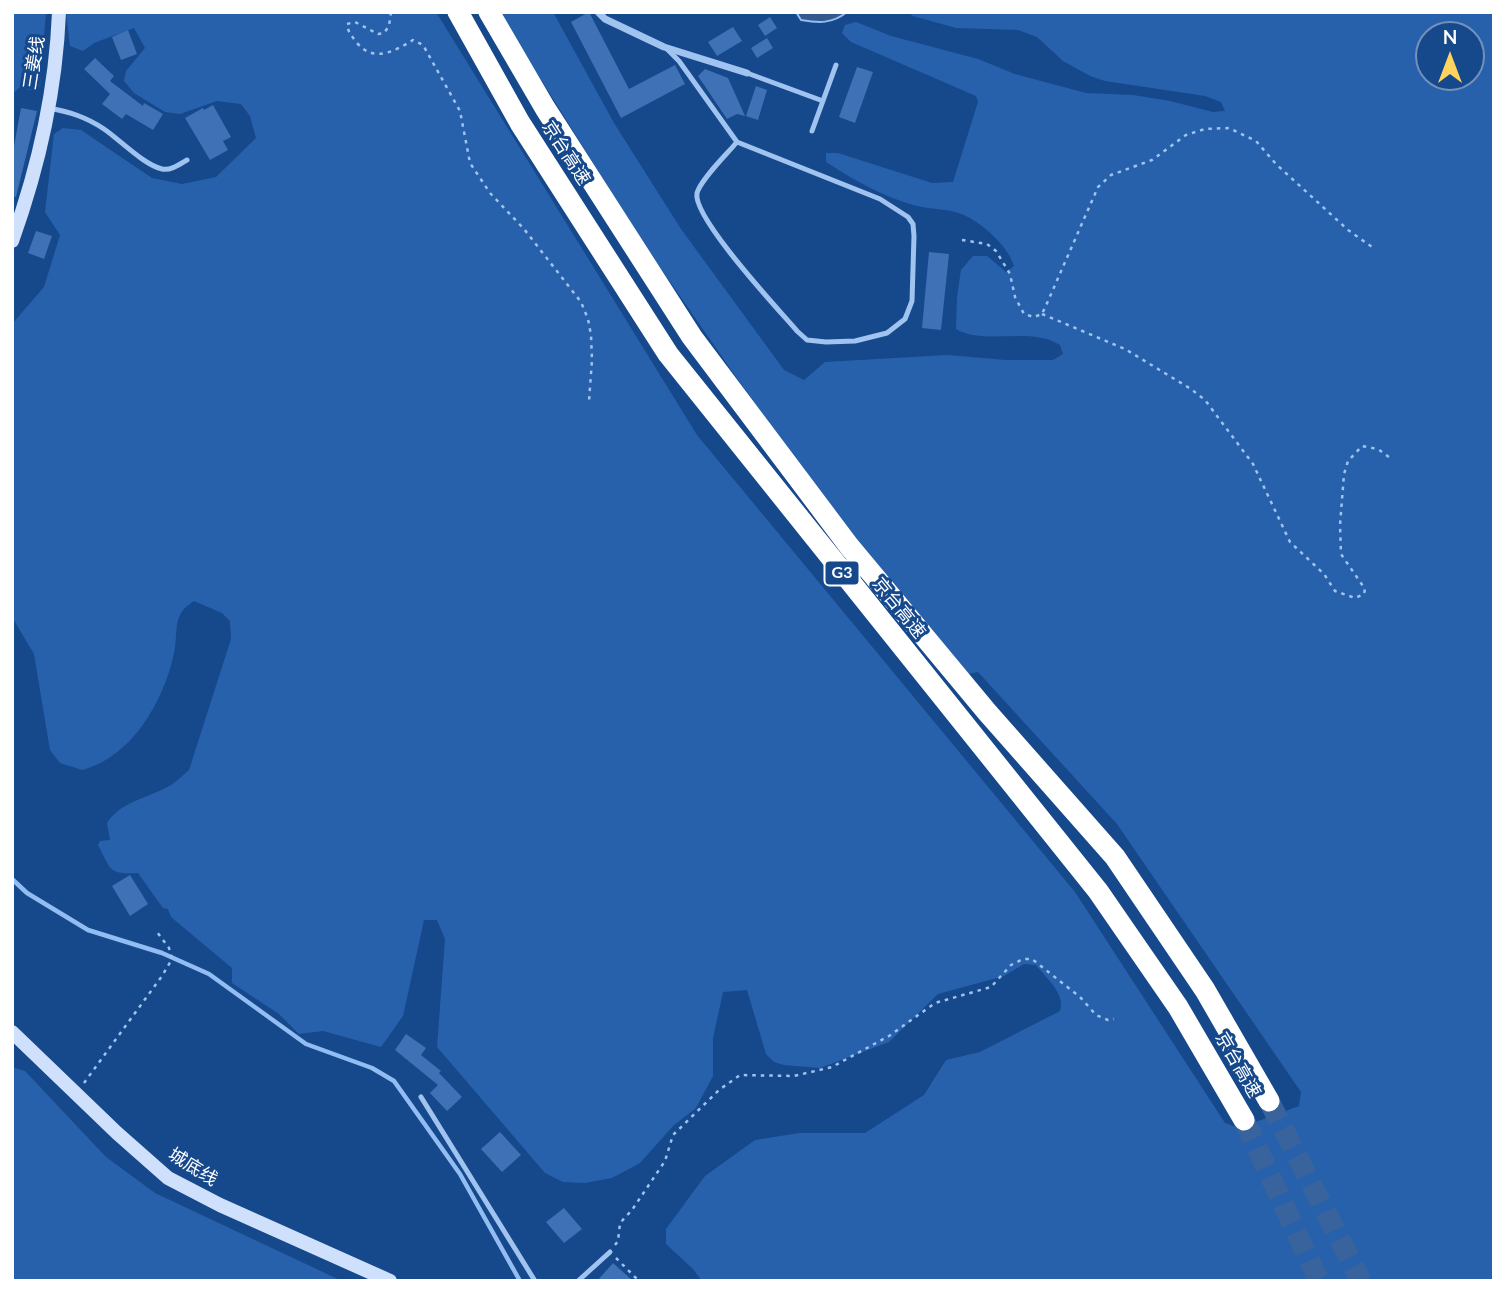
<!DOCTYPE html>
<meta charset="utf-8">
<style>
body{margin:0}
#map{position:relative;width:1506px;height:1293px;overflow:hidden;background:#16488c;font-family:Lato,sans-serif}
canvas{display:block}
.frame{position:absolute;inset:0;border:14px solid #fff;pointer-events:none}
.north{position:absolute;left:1415px;top:21px;width:70px;height:70px;box-sizing:border-box;background:#16488c;border:2px solid #7391ba;border-radius:50%;rotate:0deg;font-size:19px;font-weight:700;line-height:28px;text-align:center;color:#fff}
.north::after{content:'';display:block;margin:auto;width:24px;height:32px;background:#ffd35e;clip-path:polygon(50% 0,100% 100%,50% 72%,0 100%)}
</style>
<div id="map">
<canvas width="1506" height="1293"></canvas>
<div class="frame"></div>
<div class="north">N</div>
</div>
<script>
const g = document.querySelector('canvas').getContext('2d');
g.lineJoin = 'round';
function paint(path, color) {
  g.fillStyle = color;
  g.fill(path, 'evenodd');
}
function stroke(path, color, width, dash) {
  g.strokeStyle = color;
  g.lineWidth = width;
  g.lineCap = dash ? 'butt' : 'round';
  g.setLineDash(dash || []);
  g.stroke(path);
}
function drawText(font, color, halo, rows, align = 'center') {
  g.font = font + ' Lato,"Noto Sans SC",sans-serif';
  g.lineWidth = 6;
  g.setLineDash([]);
  g.textBaseline = 'middle';
  g.strokeStyle = halo;
  g.fillStyle = color;
  for (const [text, x, y, turn = 0] of rows) {
    g.save();
    g.translate(x, y);
    g.rotate((+turn || 0) * Math.PI / 180);
    g.textAlign = isNaN(turn) ? turn : align;
    if (halo) g.strokeText(text, 0, 0);
    g.fillText(text, 0, 0);
    g.restore();
  }
}
paint(new Path2D(`
 M12 12H46L40 86 32 90 19 88 12 94Z
 M66 12H436L697 435 1075 892 1225 1123 1239 1128 1299 1106 1301 1092 1117 824 978 672 964 675 819 491 741 384 641 240 499 12H553L614 123 681 229 784 370 804 380 825 362 947 355 1006 360H1053L1063 354 1060 345C1029 326 986 346 956 329L957 297 961 270 973 256H987L1006 272 1014 266C1008 246 984 225 966 216 950 208 930 210 913 205 882 196 852 179 826 162V153H838L932 183 953 182 978 102 976 96 851 42 842 33 845 25 856 22 891 36 978 59 1015 74 1086 93 1133 95 1170 101 1213 112 1225 111 1221 102 1205 96 1105 81 1090 76 1063 61 1037 37 1018 30 956 28 913 16 908 12H1494V1281H702L693 1269 666 1244V1229L705 1176 755 1140 799 1133H865L924 1095 946 1060 980 1052 1060 1011C1066 994 1046 978 1036 965L1024 964 1004 976 938 994 889 1042 820 1068 784 1065 774 1062 766 1054 747 990 723 992 713 1038V1076L696 1108 673 1126 640 1163 612 1178 585 1183 563 1182 545 1173 437 1047 445 939 437 920H424L403 1016 381 1047 323 1031 299 1034 279 1014 232 983V968L171 917 168 909 163 908 138 873C108 875 111 869 98 845L100 841 110 840 107 823C121 801 149 798 171 785 177 781 183 775 189 770L231 639 230 621 222 613 194 601C171 615 179 630 174 653 164 701 132 757 82 770L60 763 50 750 34 654 12 617V324L44 287 60 235 45 212 54 134 63 128 81 130 152 178 182 184 216 177 256 138 250 116 241 104 217 101 180 114 165 112 134 93 124 81 126 71 145 48 134 28 94 43 83 51 70 46ZM1429 35H1471V77H1429Z
 M12 1067 25 1071 106 1157 155 1193 342 1281H12Z`), '#2861ab');
const water = new Path2D(`
 M796 12H847C832 24 819 23 801 20Z`);
paint(water, '#34598b');
stroke(water, '#92bdf2', 2);
stroke(new Path2D(`
 M12 879 27 893 88 930 162 953 209 974 306 1044 372 1068 394 1081 460 1174 520 1281`), '#92bdf2', 4.5);
paint(new Path2D(`
 M589 12 629 89 675 65 685 84 621 118 571 22Z
 M770 17 777 28 765 36 758 25Z
 M733 27 742 41 717 56 708 42Z
 M128 30 137 54 121 60 112 37Z
 M767 38 773 48 757 58 751 48Z
 M95 58 114 76 110 81 143 106 144 103 163 114 153 130 126 114 122 119 102 104 110 94 84 69Z
 M857 67 873 72 855 123 839 117Z
 M705 69 728 78 745 116 737 114 727 119 698 76Z
 M756 86 767 90 758 120 746 116Z
 M213 105 231 137 223 141 228 150 210 160 185 118 203 108 204 110Z
 M21 108 37 111 16 197 12 196V157Z
 M36 231 52 236 44 259 28 253Z
 M929 252 949 254 941 330 922 328Z
 M130 875 148 904 130 916 112 886Z
 M406 1034 426 1048 421 1055 441 1071 439 1073 462 1097 447 1111 430 1093 438 1085 395 1050Z
 M500 1132 521 1155 502 1172 481 1149Z
 M564 1208 582 1229 564 1243 546 1222Z
 M613 1263 633 1281H597Z`), '#3e71b5');
stroke(new Path2D(`
 M1269 1101 1361 1281
 M1244 1120 1319 1281`), '#39639d', 21, [21, 10]);
stroke(new Path2D(`
 M391 12 389 26 384 33 378 34 355 22 347 24C348 33 352 36 357 43 374 63 395 51 413 40L423 45 460 111 470 163 490 193 524 229 581 302 588 319 591 335 592 360 589 401
 M962 240 987 244 996 251 1010 274 1015 297 1024 314 1034 317 1042 314 1048 301 1098 187 1111 175 1152 160 1186 135 1205 129 1229 128 1256 141 1276 164 1348 230 1372 247
 M1042 314 1125 349 1191 389 1205 400 1253 464 1290 542 1324 574 1335 591 1355 598 1364 594 1365 589 1341 554 1340 525 1344 474 1348 461 1362 446 1378 449 1393 460
 M84 1083 162 976 172 959 169 948 157 932
 M615 1245 618 1241 620 1223 632 1210 665 1161 673 1135 719 1090 740 1075 794 1076 832 1067 889 1036 935 1003 991 987 1011 965 1023 959H1032L1080 997 1096 1015 1108 1020 1114 1019
 M616 1258 639 1281`), '#a0c3ef', 2.5, [3.5, 5]);
stroke(new Path2D(`
 M667 49 679 61 737 142 880 199 908 217 913 224 914 236 912 301 905 319 887 333 855 341 826 342 807 340 797 331C779 310 692 217 697 193 701 179 727 154 737 142
 M747 73 823 101
 M49 108C70 112 86 117 104 129 120 140 144 165 162 169 171 171 180 164 187 160
 M812 131 836 65
 M421 1097 535 1281
 M578 1281 610 1252`), '#a0c3ef', 5);
stroke(new Path2D(`
 M598 12 605 19 664 47 747 73`), '#a0c3ef', 7);
stroke(new Path2D(`
 M12 241C38 169 56 89 59 12
 M12 1032 117 1133 168 1178 220 1205 390 1281`), '#cee0fb', 14);
stroke(new Path2D(`
 M458 12 520 123 668 354 1098 891 1178 1007 1244 1120
 M489 12 545 108 692 337 849 546 987 712 1115 857 1205 990 1269 1101`), '#fff', 21);
for (const [x, y, w] of [
 [842,573,35]
]) {
  const box = new Path2D();
  box.roundRect(x - w / 2, y - 12.5, w, 25, 5);
  g.fillStyle = '#16488c';
  g.fill(box);
  stroke(box, '#fff', 2);
}
drawText('bold 16px', '#fff', null, [
 ["G3",842,573]
]);
drawText('18px', '#fff', '#16488c', [
 ["三姜线",34,63,-81],
 ["京台高速",566,153,57],
 ["京台高速",899,608,51],
 ["京台高速",1238,1065,60],
 ["城底线",193,1167,32]
]);
</script>
